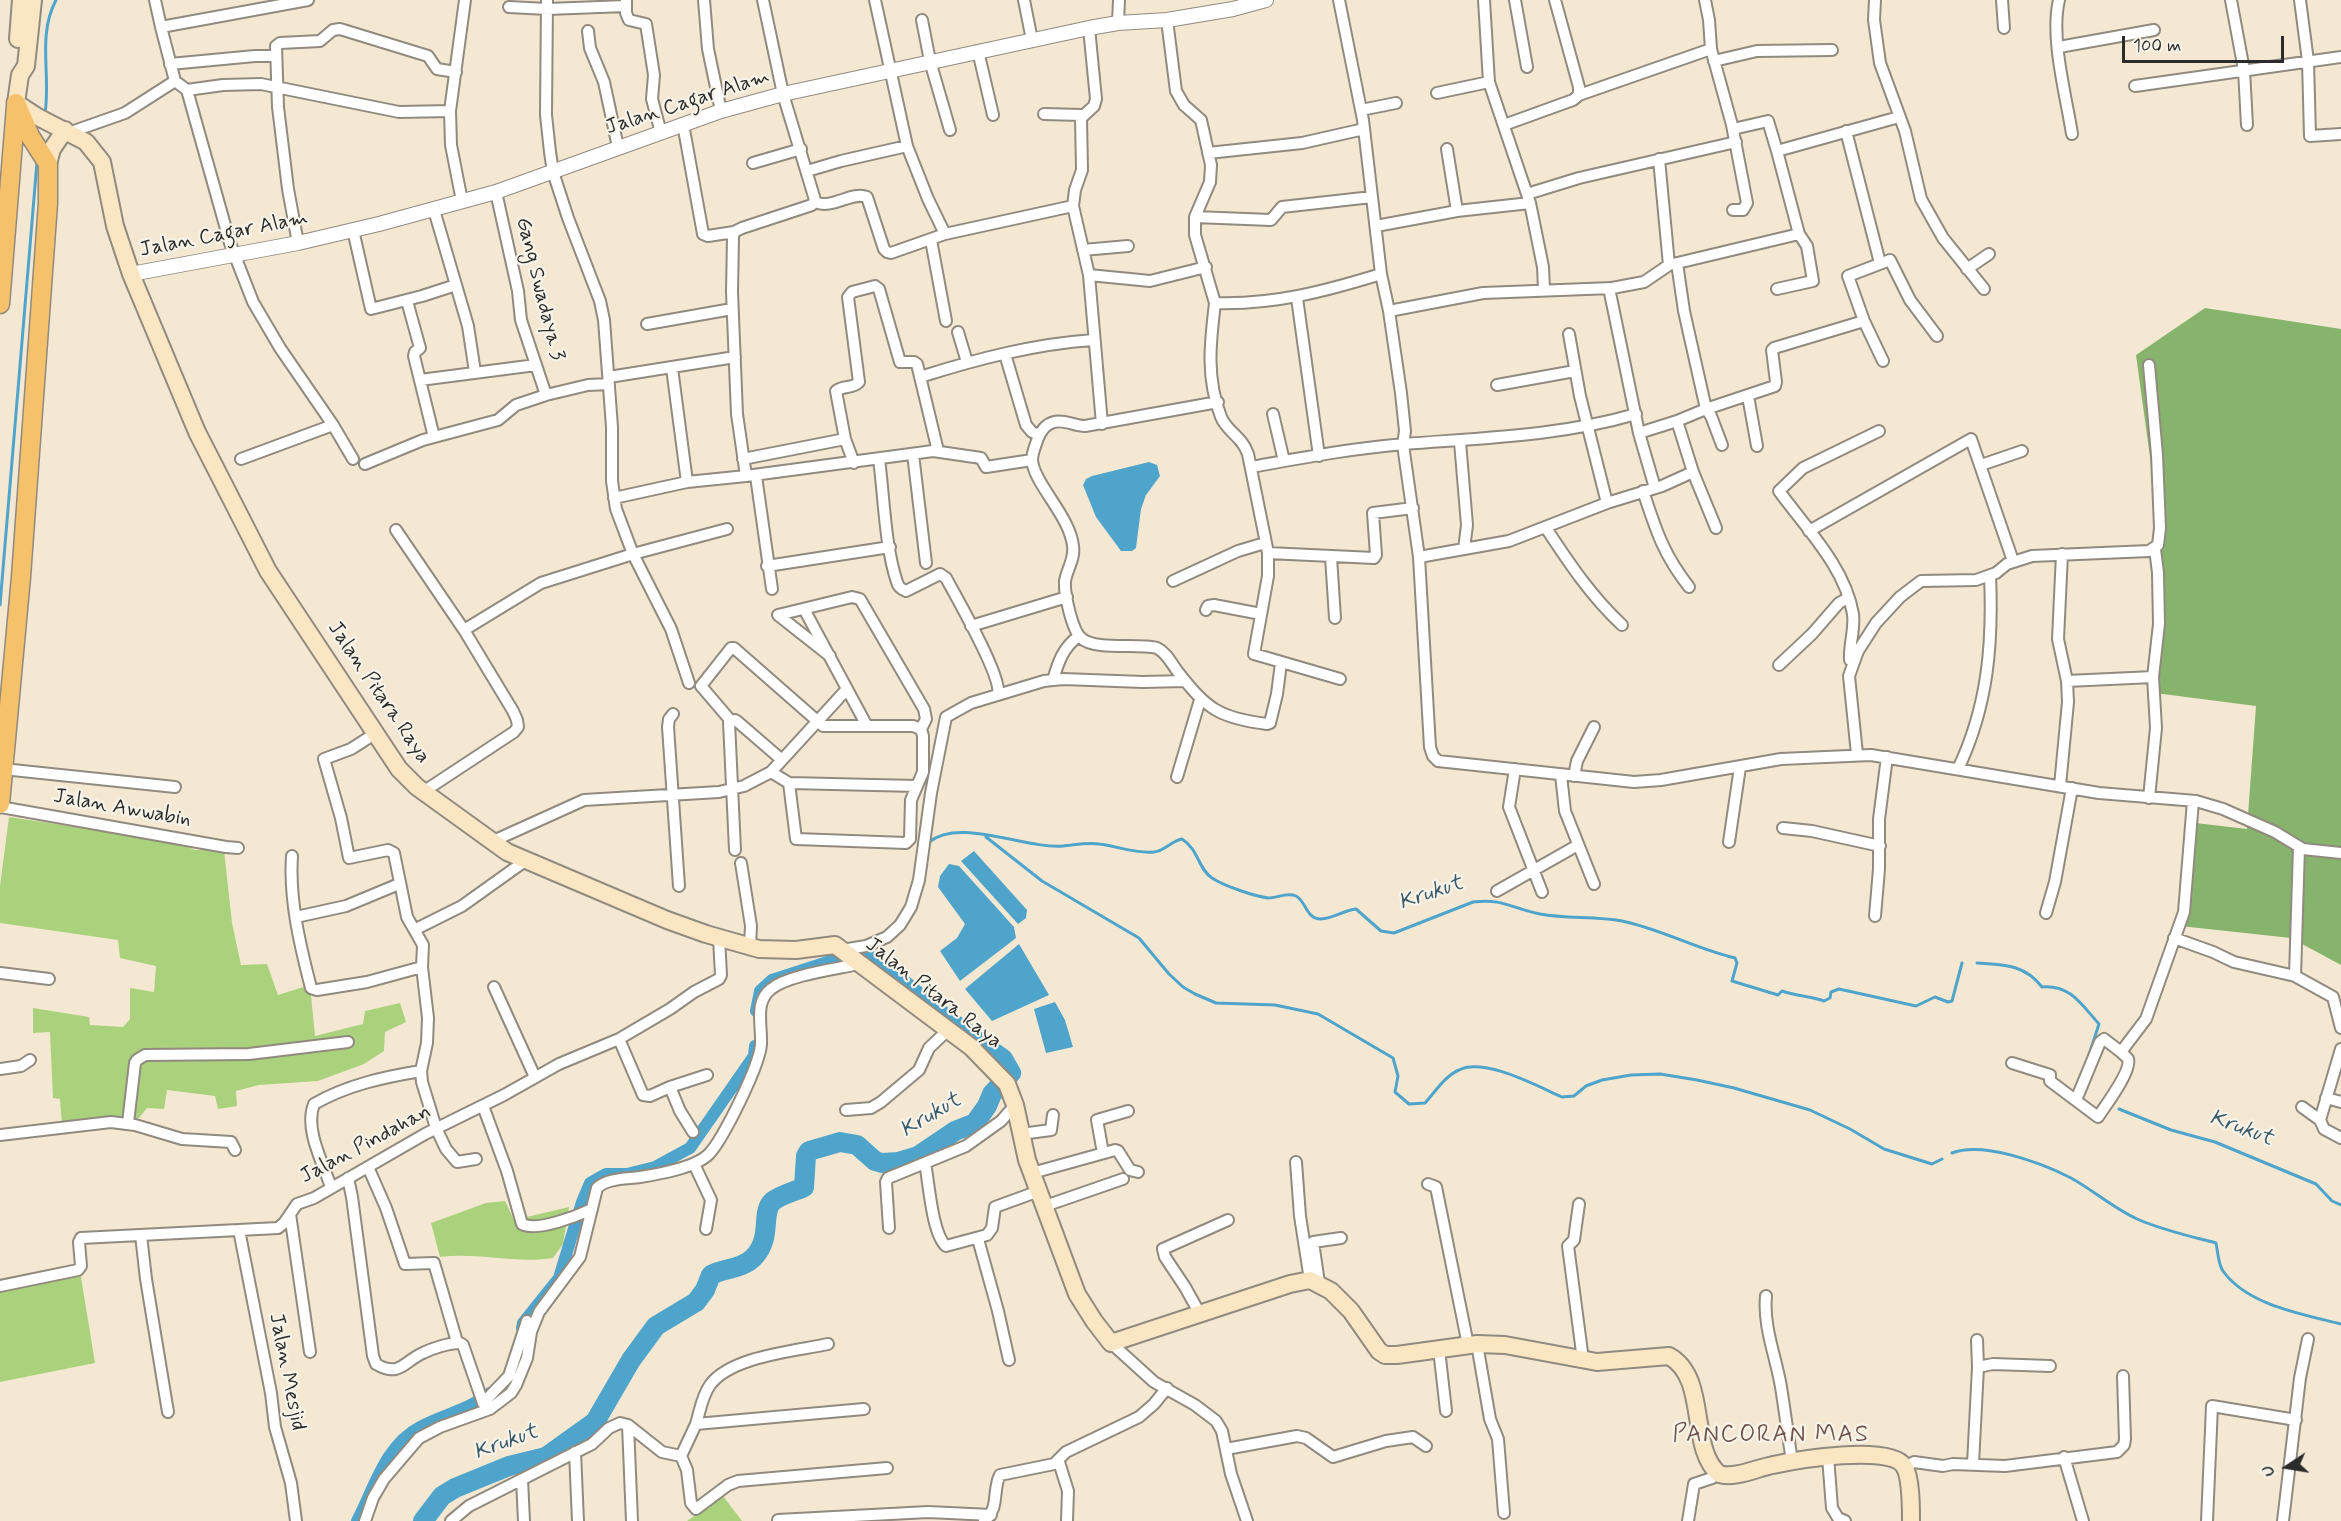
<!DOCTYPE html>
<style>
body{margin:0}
#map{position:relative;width:2341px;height:1521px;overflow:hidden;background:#f5e8d3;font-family:Mynerve,sans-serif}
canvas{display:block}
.north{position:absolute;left:2257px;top:1437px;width:60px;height:60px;-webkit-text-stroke:4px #f7f3e8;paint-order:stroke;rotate:258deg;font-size:16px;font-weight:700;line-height:24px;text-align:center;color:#2b2b2b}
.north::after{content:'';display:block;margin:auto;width:21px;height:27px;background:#2b2b2b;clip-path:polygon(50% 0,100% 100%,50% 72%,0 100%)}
.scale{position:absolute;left:2122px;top:36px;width:162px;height:27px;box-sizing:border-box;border:3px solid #2b2b2b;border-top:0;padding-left:8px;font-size:18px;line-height:21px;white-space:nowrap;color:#2b2b2b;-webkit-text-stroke:4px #f7f3e8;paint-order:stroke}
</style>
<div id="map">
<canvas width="2341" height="1521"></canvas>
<div class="north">U</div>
<div class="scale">100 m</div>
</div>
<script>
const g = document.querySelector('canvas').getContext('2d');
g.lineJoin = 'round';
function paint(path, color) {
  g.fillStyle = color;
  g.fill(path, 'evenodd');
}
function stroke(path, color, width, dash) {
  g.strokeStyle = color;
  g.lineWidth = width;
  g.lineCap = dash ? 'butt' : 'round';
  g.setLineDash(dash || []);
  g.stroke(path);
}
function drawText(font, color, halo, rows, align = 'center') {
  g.font = font + ' Mynerve,sans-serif';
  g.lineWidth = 4.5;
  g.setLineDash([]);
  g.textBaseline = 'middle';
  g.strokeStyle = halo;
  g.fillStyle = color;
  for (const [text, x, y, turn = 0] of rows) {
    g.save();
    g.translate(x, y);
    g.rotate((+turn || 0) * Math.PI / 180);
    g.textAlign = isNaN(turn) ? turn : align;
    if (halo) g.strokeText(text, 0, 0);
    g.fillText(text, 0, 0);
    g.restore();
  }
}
paint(new Path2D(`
 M9 817 177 842 195 850H224L232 923 241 965 267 964 278 995 310 985 315 1036 363 1024 365 1011 400 1003 406 1022 385 1032 384 1051 364 1064 318 1081 259 1085 236 1091 237 1106 218 1109 215 1096 167 1090 164 1109 147 1108 139 1118 62 1125 60 1099 53 1098 50 1032 33 1033V1008L89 1017 90 1025 123 1027 130 1019V988L154 992 156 966 120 958 118 940 0 923V886Z
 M505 1201 514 1220 569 1207 563 1244 553 1258C516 1264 477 1252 440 1257L431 1223 486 1203Z
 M80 1271 95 1363 0 1382V1286Z
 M723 1496 742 1521H687Z`), '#aad27c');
paint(new Path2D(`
 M2205 308 2341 329V965L2291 938 2180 926 2187 822 2247 829 2256 706 2155 693 2156 501 2136 355Z`), '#87b46c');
paint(new Path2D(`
 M1149 462 1157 465 1160 476 1146 495 1141 509 1136 548 1132 551H1121L1096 517 1083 485 1086 479 1092 476Z
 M974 851 1027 910 1026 918 1018 924 961 861Z
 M949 864 959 866 1014 927 1016 938 960 981 940 951 957 938 965 924 938 887 940 876Z
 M1019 944 1049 995 992 1021 965 989Z
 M1055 1002 1065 1020 1073 1047 1046 1053 1034 1009Z`), '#4fa4cb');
stroke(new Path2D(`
 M45 113C51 75 37 36 56 0
 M0 605 37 162
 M986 837 1042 881 1139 938 1169 974 1183 987 1195 994 1216 1003 1275 1005 1318 1014 1393 1058 1398 1076 1395 1092 1409 1104 1425 1103C1435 1092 1445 1076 1459 1070 1484 1057 1537 1086 1562 1097L1574 1096 1586 1086 1602 1080 1631 1075 1660 1074 1697 1080 1734 1088 1810 1110 1850 1129 1884 1149 1932 1164 1942 1159
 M929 842C960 817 1024 849 1063 846 1075 845 1087 842 1099 844 1117 846 1136 854 1154 852 1165 851 1171 841 1182 839 1199 850 1198 869 1212 878 1224 886 1254 896 1268 898 1277 898 1287 892 1296 896 1306 901 1306 919 1321 919 1333 919 1344 910 1356 909L1381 931 1394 933 1473 902C1503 898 1513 909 1540 914 1567 919 1595 916 1622 921 1661 929 1696 949 1735 958L1737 963 1732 981 1778 995 1782 991C1796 996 1810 996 1824 1001L1830 998 1831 992 1839 989 1916 1006 1935 997 1948 1002 1952 1001 1962 963
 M1977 963C2004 965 2024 964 2042 987 2071 985 2081 1004 2099 1024L2087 1061
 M2119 1109 2171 1130 2215 1142 2316 1184 2332 1201 2341 1205
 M1952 1153C1983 1141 2042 1163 2071 1178 2093 1190 2113 1208 2137 1219 2162 1230 2189 1236 2216 1243 2218 1252 2218 1264 2223 1271 2247 1305 2302 1314 2341 1324`), '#4fa4cb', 3);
stroke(new Path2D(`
 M756 1011 760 991 772 980 852 954
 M522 1328 523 1323 559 1278 582 1202 590 1183 606 1174H627L655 1167 690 1148 754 1056 755 1046
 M357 1521C374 1489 385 1445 420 1427 444 1414 469 1410 490 1393`), '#4fa4cb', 12);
stroke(new Path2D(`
 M423 1521 442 1496 455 1488 509 1466 546 1457 595 1422 631 1360 656 1326 696 1302 705 1290 711 1275C724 1268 743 1269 754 1257 773 1237 760 1212 773 1201 782 1194 794 1192 804 1187L806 1156 809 1151 840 1142 857 1145 875 1161 882 1163 898 1162 918 1156 955 1131 975 1123 987 1106 992 1094 1011 1073 1003 1059 930 1007 889 973 868 959 861 952`), '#4fa4cb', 20);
const minor = new Path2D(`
 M155 0 161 27
 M547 0 546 115 550 152 553 172 568 218 600 301 604 320 612 427V481L616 509 633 554 671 629 689 683
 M626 0V13L629 20 646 24 654 75 652 99 661 133
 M704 0 708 49 721 111
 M763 0 783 94 815 200 812 205 742 228 734 232 733 237 732 292 737 414 746 476 933 451 981 458 986 467 1032 460
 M875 0 907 146 928 199 945 234
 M1024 0 1032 40
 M1339 0 1363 120 1381 274 1389 311 1401 393 1405 431 1403 445 1419 557 1430 747 1433 756 1438 761 1634 782 1661 780 1781 759 1871 755 2099 793 2196 801 2223 809 2275 832 2303 849 2341 853
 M1484 0 1489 82 1530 203 1543 267 1544 289
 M1515 0 1527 67
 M1705 0 1709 20 1711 49 1732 125 1747 203 1743 210H1733
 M1875 0 1874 20 1880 63 1905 131 1921 199 1943 238 1984 289
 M2002 0 2004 28
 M2059 0C2050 38 2066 95 2072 134
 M2231 0 2244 70 2247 125
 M2300 0 2308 61 2310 136 2341 134
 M509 7 547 9 626 6
 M922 20 930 61 950 130
 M1167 20 1176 91 1184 105 1201 120 1211 165 1210 182 1195 217
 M1118 23 1119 0
 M1089 28 1096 99 1094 106 1081 118 1082 170 1075 190 1073 206 1089 275 1102 424
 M588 31 590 48 604 82 618 147
 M2059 47 2154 30
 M978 51 993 115
 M1714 61 1757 51 1832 50
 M170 64 255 56H276
 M175 81 187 90 230 243 253 302 280 348 333 425 353 459
 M2135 86 2341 57
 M187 90 223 85 261 84 399 112 450 111
 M1437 93 1489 82
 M1579 95 1711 49
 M1361 110 1396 103
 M1044 114 1082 115
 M683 124 703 234 708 236 734 232
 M1504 125 1573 100 1579 95V87L1555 0
 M1733 129 1768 121 1777 151
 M1846 131 1880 263
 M71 132 125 113 175 81 161 27 308 0
 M1447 149 1457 211
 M1208 153 1302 143 1364 129
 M1659 159 1669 265
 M753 163 801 149
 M807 171 841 161 907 146
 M496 192 518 291 521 320 546 395
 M1527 194 1579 178 1736 142
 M1372 197 1282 207 1271 220 1195 217V235L1215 303C1274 305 1326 291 1381 274
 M462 201 451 145 450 111 465 0
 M815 202C832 210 851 191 867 197L884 249 887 252 891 253 945 234 1073 206
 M434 210 468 326 475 372
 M1376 226 1457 211 1530 203
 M353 230 371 309 422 296 456 285
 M931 240 946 321
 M298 243 288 189 278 107 276 46 280 43 320 41 333 30 340 29 428 56 437 69 456 72
 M1083 250 1128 246
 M1677 263 1684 311 1706 409 1775 386 1776 382 1772 350 1774 348 1864 321
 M1967 269 1989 254
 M1089 275 1150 281 1206 267
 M1609 288 1639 433 1655 488
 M1777 289 1813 281 1807 246 1799 234
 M1297 298 1319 456
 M407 301 420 348 415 352 414 356 434 437
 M1215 303C1210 344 1206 378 1221 417 1227 432 1242 436 1248 454L1268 553V576L1254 654 1340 679
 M1389 311 1483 293 1612 288 1644 282 1669 265 1799 234 1777 151 1899 117
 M647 324 732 309
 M958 332 967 362
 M1569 334 1580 396 1607 503
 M1005 354 1026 425 1032 432 1039 435
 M1883 361 1864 321 1848 276 1890 260 1910 300 1937 336
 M672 368 687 482
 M609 377 735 357
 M920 377C977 359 1034 344 1093 340
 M420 380 536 365
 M1497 385 1575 371
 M1748 396 1757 446
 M1218 402 1085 426C1074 426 1064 419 1054 422 1046 424 1041 431 1038 438 1036 444 1032 453 1032 460 1034 484 1070 516 1073 546 1075 559 1067 569 1065 581 1064 593 1072 630 1081 638 1095 651 1138 643 1157 648 1167 653 1171 663 1178 672 1207 709 1219 718 1267 724L1270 723 1277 694 1281 663
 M1273 414 1284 461
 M1639 433 1677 421
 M1460 442 1467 525 1464 549
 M913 454 926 563
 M241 459 333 425
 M743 459 845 439
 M879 459C884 497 885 547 897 582 898 587 901 589 906 591L940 574 946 578C957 598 1002 677 998 694
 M854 463 845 439 836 391C843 385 853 389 859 382L848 297 852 292 875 286 879 289 900 362H914L917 364 937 447 933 451
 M365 464 423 440 498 420 516 405 546 395 588 385 609 384
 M1981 465 2022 451
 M1251 467C1301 458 1354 448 1405 444 1481 438 1561 436 1636 414
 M756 476 772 589
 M1643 491C1656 530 1663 554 1689 587
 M614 498 687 482 746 476
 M1546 528C1569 563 1591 596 1622 625
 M1716 528 1693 472 1677 421 1706 409 1711 416 1722 445
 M396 530 464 630 541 583 633 554 727 529
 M1809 531 1971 439 2013 561
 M1268 553 1374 558 1376 555 1373 513 1413 508
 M1331 557 1335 618
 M1419 557 1509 541 1607 503 1662 486 1693 472
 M767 566 890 547
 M1173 581 1238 551 1265 543
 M804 609 867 726
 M1206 610 1208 606 1214 605 1261 614
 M971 626 1067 597
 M830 656 778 615 852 597 860 599 924 709 926 719 921 729
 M1850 660C1849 645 1855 629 1853 614 1845 567 1806 528 1779 491L1803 468 1879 431
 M1779 665 1812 634 1839 603 1848 598
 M1053 680C1058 663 1063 647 1079 636
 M2067 681 2153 677
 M673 714 669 719 668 727 679 886
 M731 721 701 686 731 648H734L823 726H913L921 729 923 736V772L911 800 910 839 906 843 796 839 789 783
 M376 733 351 749 324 759 341 818 349 858 388 850 394 853 407 917 423 945 422 967 428 1018 427 1043 421 1071 422 1082 436 1128 446 1149 457 1162 476 1159
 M1857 754 1849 676 1858 651 1876 623 1900 597 1921 581 1976 580 1996 573 2007 564 2032 556 2149 551 2158 545 2160 528 2157 455 2149 365
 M3 769 175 787
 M1515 769 1509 807 1542 892
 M1958 769C1988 706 1993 644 1990 575
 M771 772 789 783 917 786
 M1561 775 1565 811 1594 884
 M1574 776 1577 761 1594 727
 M1177 777 1200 700
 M2060 786 2068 702 2067 681 2058 639 2062 554
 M423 792 514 732 518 727 517 720 513 711 464 630
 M2149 798 2156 728 2153 677 2159 624 2158 573 2155 549
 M0 807 226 847 238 848
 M1783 828 1812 831 1880 846
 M491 842 584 800 719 792 744 786 771 772 847 689
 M1729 842 1740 767
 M735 850 729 722 735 720 738 722 782 760
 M292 856C289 900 300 945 311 988L317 990 367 982 422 967
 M741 863 751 926 750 946
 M1497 891 1578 845
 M2046 913 2055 882 2072 788
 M1875 916 1879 869V819L1887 757
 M296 917 346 906 399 884
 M416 929 462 906 525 861
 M2174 938 2213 952 2234 962 2295 976 2333 997 2341 1028
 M842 950 866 946 887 937 900 925 911 907 919 880 931 793 946 717 971 703 1044 681 1063 679 1143 682 1184 681
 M0 973 49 979
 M2295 976 2299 847
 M494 987 535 1077
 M619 1039 643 1095 650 1096 670 1087 680 1111 693 1132
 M2341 1049 2320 1120 2324 1129 2341 1138
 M2012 1063 2050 1075V1081L2098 1117C2105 1106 2132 1071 2128 1059 2127 1057 2123 1054 2121 1052
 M0 1069 21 1066 30 1060
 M670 1087 707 1075
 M2326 1098 2341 1102
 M2076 1100 2100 1042 2104 1039 2121 1052 2146 1019 2184 912 2193 801
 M483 1106 507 1171 522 1224C537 1232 577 1216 592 1209
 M2302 1107 2320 1120
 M846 1110 871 1108 881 1102 919 1070 929 1048 948 1030
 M128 1123 135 1063 137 1060 145 1055 249 1054 348 1042
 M1021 1134 1051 1130 1053 1115
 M0 1135 111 1122 135 1125 182 1139 231 1142 235 1150
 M1103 1153 1097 1120 1128 1111
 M1296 1162 1300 1216 1310 1280
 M925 1163C929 1183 932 1234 946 1246L987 1235 992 1228 995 1207 1039 1191
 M694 1164 711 1200 706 1229
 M368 1167 386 1208 405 1264 434 1263 457 1342
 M1032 1173 1115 1150 1118 1151 1130 1170 1138 1172
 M348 1178 352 1197 373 1356 376 1364C400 1378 404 1361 423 1353 433 1348 449 1343 460 1343L463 1345 483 1403 509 1376 527 1321
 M1428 1184 1436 1187 1468 1345
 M331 1187C323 1163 304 1129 314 1104 347 1085 384 1077 421 1071
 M1579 1204 1574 1240 1568 1246 1583 1360
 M1045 1206 1123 1179
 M290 1214 310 1352
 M889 1228 886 1182 888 1178 966 1146 1001 1121 1015 1105
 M239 1230 271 1393 275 1427 291 1483 296 1521
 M141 1235 146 1279 168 1412
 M978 1239 998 1311 1009 1360
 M1319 1283 1313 1242 1341 1238
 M0 1286 78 1270 81 1266 79 1242 81 1238 278 1228 284 1223 297 1204 314 1198 425 1134 504 1095 559 1064 619 1039 670 1009 694 992 719 979 721 975 719 938
 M1766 1296C1763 1327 1776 1357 1781 1387 1785 1412 1788 1436 1792 1461
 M1200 1314 1185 1287 1165 1257 1163 1249 1228 1220
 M1111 1343 1154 1382 1195 1405 1216 1421 1222 1431 1231 1474 1247 1521
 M1477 1344 1490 1419 1498 1439 1504 1513
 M1439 1349 1446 1411
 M1978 1367 1993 1364 2050 1366
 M696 1424C700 1411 702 1396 710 1385 731 1356 796 1351 828 1344
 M628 1425 632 1521
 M1226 1449 1297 1436 1306 1438 1333 1457 1386 1441 1413 1437 1426 1446
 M575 1452 578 1521
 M681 1456 696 1424 864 1409
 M1828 1457 1832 1508 1838 1518 1845 1521
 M2064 1457 2083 1521
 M1059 1462 1068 1491 1067 1521
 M1973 1464 1978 1367 1977 1340
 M1905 1467 1914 1462 1943 1466 1953 1464 2005 1466 2117 1452 2124 1445 2125 1439 2123 1376
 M522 1479 524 1521
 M778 1520 928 1512 991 1515
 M365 1521 373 1498 384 1479 419 1438 440 1427 490 1409 511 1393 516 1385 527 1358 531 1332 539 1312 580 1257 597 1188C607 1178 627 1179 640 1177 659 1174 695 1168 709 1154 723 1139 760 1065 761 1044 762 1025 754 1002 771 989 788 975 836 969 858 964
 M451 1521 469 1506 592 1444 609 1428 620 1423 628 1425 662 1452 681 1456 687 1470 691 1503 696 1509 728 1485 738 1481 887 1468
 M984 1521C1000 1509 992 1490 1000 1475L1054 1464 1066 1452 1139 1417 1154 1404 1167 1388
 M1688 1521 1694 1484 1712 1478 1716 1472
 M2207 1521 2212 1406 2296 1420
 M2283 1521 2300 1378 2308 1339`);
const tertiary = new Path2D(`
 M131 274 298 243 379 224 496 192 721 111 783 94 1089 28 1118 23 1167 20 1233 9 1266 0`);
const secondary = new Path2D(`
 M33 0 26 66 20 75 16 103 36 116 86 142 102 162 115 226 131 274 197 432 268 571 399 769 417 787 507 852 667 920 706 934 759 949 796 950 835 945 971 1047 1007 1084 1015 1105 1027 1160 1077 1294 1094 1321 1111 1343 1290 1284 1310 1280 1331 1291 1351 1311 1379 1351 1385 1355H1397L1477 1344 1505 1345 1597 1362 1669 1356C1709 1378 1688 1448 1719 1474 1734 1479 1757 1468 1773 1465 1796 1460 1890 1444 1904 1466 1911 1477 1911 1507 1911 1521
 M18 39 21 0
 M48 164 52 149 65 130`);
const trunk = new Path2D(`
 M0 304 16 106
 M0 804 21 577 48 203V164L30 136 16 103`);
stroke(minor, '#908a7f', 14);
stroke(tertiary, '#908a7f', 16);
stroke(secondary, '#908a7f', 20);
stroke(trunk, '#908a7f', 21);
stroke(minor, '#fff', 10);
stroke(tertiary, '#fff', 14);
stroke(secondary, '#fbe6c4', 16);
stroke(trunk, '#f5c16b', 18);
drawText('21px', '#2b2b2b', '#f7f3e8', [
 ["Jalan Cagar Alam",688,103,-18],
 ["Jalan Cagar Alam",224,235,-11],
 ["Gang Swadaya 3",539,289,76],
 ["Jalan Pitara Raya",378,693,56],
 ["Jalan Awwabin",122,809,10],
 ["Jalan Pitara Raya",933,994,38],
 ["Jalan Pindahan",366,1145,-28],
 ["Jalan Mesjid",286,1372,79]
]);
drawText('italic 22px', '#395b6b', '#f7f3e8', [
 ["Krukut",1431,894,-19],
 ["Krukut",931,1116,-31],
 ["Krukut",2241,1129,20],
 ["Krukut",506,1443,-20]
]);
g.letterSpacing = '1.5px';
drawText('24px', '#6f534d', '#f7f3e8', [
 ["PANCORAN MAS",1771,1436]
]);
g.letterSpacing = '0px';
</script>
